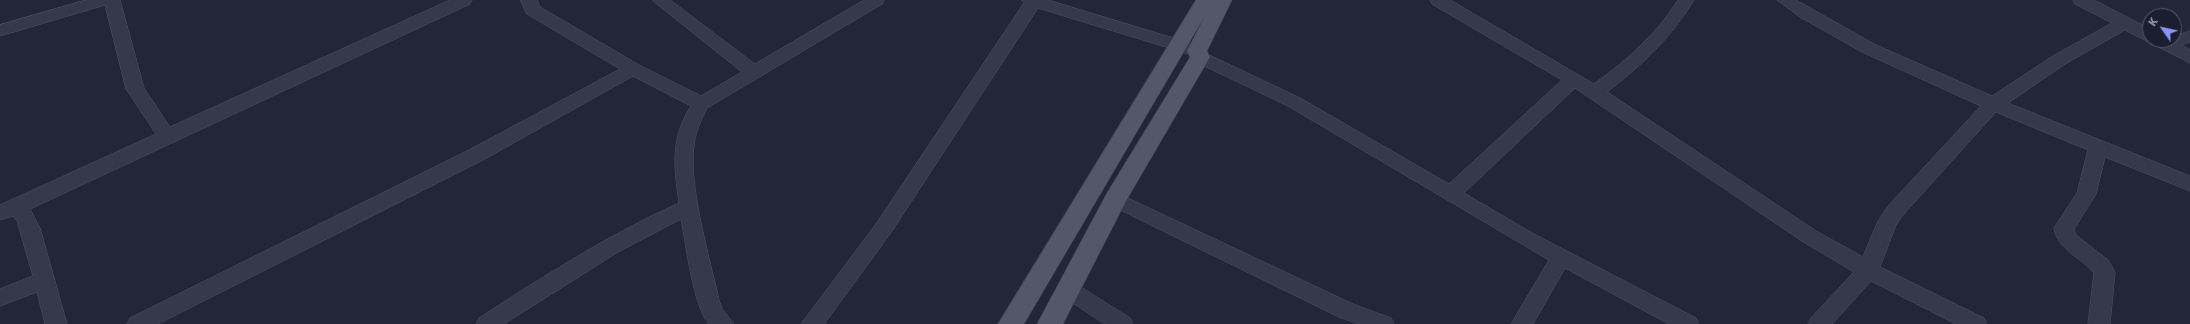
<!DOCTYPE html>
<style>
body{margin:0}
#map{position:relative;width:2190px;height:324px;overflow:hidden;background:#222639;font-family:Cabin,sans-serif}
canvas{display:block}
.north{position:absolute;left:2142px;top:8px;width:40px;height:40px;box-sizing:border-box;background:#1b1e2e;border:1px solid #575a6b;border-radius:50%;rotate:304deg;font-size:11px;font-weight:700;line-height:16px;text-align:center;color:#b0b3c6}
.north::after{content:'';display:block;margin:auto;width:14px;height:18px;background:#8596f6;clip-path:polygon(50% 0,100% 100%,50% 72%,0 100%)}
</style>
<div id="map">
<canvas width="2190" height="324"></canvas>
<div class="north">K</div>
</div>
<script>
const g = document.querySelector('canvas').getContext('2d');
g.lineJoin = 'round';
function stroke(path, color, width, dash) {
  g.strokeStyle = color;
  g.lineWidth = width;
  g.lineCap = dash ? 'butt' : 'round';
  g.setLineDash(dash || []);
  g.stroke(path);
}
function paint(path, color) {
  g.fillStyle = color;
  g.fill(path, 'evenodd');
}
const minor = new Path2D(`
 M86 0H120L144 88 170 127 450 0H472L470 4 30 209 40 228 67 324H45L37 292 0 306V289L33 276 17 221 13 216 0 220V205L156 134 126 89 105 5 0 36V25Z
 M521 0H537L540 7 639 65 701 96 742 72 652 0H670L755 64 864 0H884L882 4 707 108C702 118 697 129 695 139 686 179 710 259 719 300L722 309 734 324H709C693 307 686 243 681 219L618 252 504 324H476L479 318C544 276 608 235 679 203 674 167 670 138 691 106L633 76 483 160 158 324H127L130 318 469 150 620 69 527 14Z
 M1022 0H1048L1203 47 1205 53 1300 98 1449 184 1562 80 1432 4 1430 0H1450L1594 84C1627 60 1656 35 1678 0H1694C1671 38 1642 65 1607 92L1816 231 1863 257 1877 223 1888 206 1981 106 1862 52 1800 17 1777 0H1796L1874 44 1992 96 2053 56 2112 23 2075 4 2073 0H2094L2150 29V40H2174V36L2190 31V42L2181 45 2190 50V63L2125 30 2065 64 2008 103 2190 176V191L2105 157 2096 194 2074 229 2076 235 2108 260 2115 272 2110 324H2088L2094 273C2081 257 2058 251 2054 228L2077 193 2088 150 1996 112 1902 216 1896 225 1880 267 1984 318 1987 324H1956L1871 281 1832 324H1808L1811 318 1854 272 1802 241 1575 88 1464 193 1532 233 1696 318 1699 324H1669L1565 268 1533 324H1511L1549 260 1288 106 1194 61 1192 55 1038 8 890 234 824 324H801L876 224 1024 3Z
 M1115 192 1355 305 1391 318 1394 324H1359L1339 317 1108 204 1105 199 1108 194Z
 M1069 282 1076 284 1130 318 1133 324H1105L1062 296 1058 290 1062 284Z`);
const major = new Path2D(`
 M1196 0H1232L1207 51 1210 57 1126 201 1063 324H1037L1107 193 1190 57 1187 51 1206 14 1024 324H998Z`);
stroke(minor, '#505364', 1);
stroke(major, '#3f4253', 1);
paint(minor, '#353949');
paint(major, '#53576a');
</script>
